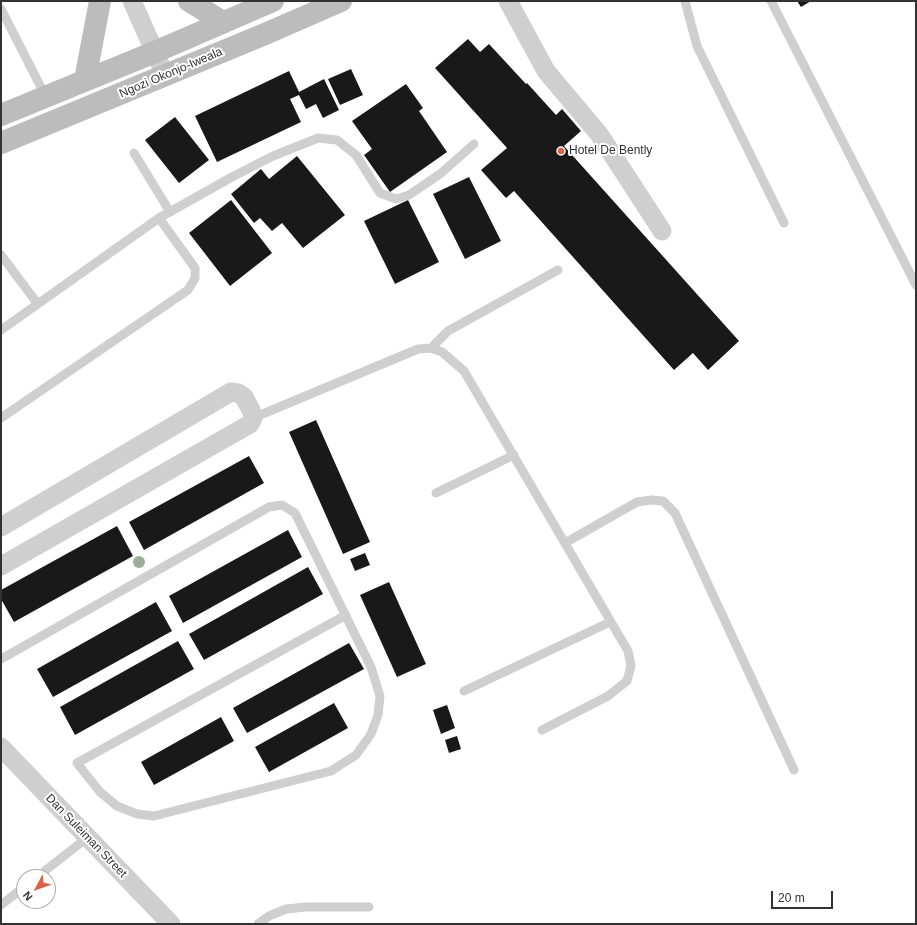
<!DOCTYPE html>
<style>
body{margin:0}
#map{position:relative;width:917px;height:925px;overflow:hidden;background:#fff;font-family:Arial,sans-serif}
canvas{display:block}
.frame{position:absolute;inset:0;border:2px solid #323232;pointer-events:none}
.north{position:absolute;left:16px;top:869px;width:40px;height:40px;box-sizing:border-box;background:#fff;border:1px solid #adadad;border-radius:50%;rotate:229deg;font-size:11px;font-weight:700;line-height:16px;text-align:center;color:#323232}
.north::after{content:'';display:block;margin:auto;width:14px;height:18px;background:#d96544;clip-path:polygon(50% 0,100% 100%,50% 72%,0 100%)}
.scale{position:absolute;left:771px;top:891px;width:62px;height:18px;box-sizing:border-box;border:2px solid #323232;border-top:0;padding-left:5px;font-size:12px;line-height:14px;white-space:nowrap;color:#323232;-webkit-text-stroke:3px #fff;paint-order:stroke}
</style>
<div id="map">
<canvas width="917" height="925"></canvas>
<div class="frame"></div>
<div class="north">N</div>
<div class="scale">20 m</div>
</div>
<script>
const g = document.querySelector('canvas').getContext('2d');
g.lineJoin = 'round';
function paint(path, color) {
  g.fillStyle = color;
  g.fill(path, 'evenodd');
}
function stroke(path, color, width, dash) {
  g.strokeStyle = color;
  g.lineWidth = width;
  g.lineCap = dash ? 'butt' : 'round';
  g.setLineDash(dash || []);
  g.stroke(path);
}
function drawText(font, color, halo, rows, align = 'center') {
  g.font = font + ' Arial,sans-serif';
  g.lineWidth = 4;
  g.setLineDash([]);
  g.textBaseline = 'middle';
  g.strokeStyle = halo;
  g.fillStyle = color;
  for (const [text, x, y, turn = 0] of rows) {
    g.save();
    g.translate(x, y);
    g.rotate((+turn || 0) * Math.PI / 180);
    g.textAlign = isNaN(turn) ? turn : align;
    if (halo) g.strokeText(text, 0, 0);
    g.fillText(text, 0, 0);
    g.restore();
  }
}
paint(new Path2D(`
 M797 1H811L801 7Z
 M468 39 480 52 489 44 526 84 527 83 556 115 562 109 581 131 564 146 739 341 708 370 693 353 674 370 514 191 506 198 481 170 507 148 435 68Z
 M351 69 363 95 340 105 328 79Z
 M289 71 299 92 324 79 339 110 323 118 316 104 306 109 299 95 290 99 301 122 217 162 195 116Z
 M406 84 423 108 419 111 447 152 390 192 364 155 372 149 352 121Z
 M175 117 209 160 179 183 145 140Z
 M297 156 345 215 303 248 282 223 272 231 260 218 254 223 231 194 261 169 269 179Z
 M469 177 501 241 465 259 433 194Z
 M231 200 272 253 230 286 189 233Z
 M408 200 439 262 395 284 364 221Z
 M316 420 370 542 343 554 289 432Z
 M249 456 264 483 144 550 129 522Z
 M117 526 133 556 14 622 1 599V590Z
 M288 530 302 557 183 623 169 596Z
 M365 553 370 565 355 571 350 559Z
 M308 567 323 594 204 660 189 634Z
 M389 582 426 664 397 677 360 595Z
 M156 602 172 631 53 697 37 669Z
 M178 641 194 669 75 735 60 707Z
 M349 643 364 669 247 733 233 708Z
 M334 703 348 728 269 772 255 747Z
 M447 705 455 728 441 734 433 710Z
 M221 717 234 741 154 785 141 762Z
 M457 736 461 749 449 753 445 740Z`), '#191919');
stroke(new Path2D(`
 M685 1 697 46 784 223
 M771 1 916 285
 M1 9 46 97
 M134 153 170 212
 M1 255 37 303
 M1 330 159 218 232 177 273 156 318 138 337 140 356 155 380 193 396 199 409 195 440 174 474 144
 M431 348 448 331 558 270
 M1 418 188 290 195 278V268L159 218
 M253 418 418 349 431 348 442 352 464 371 628 651 631 666 627 681 608 696 542 730
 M436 493 514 455
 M565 543 637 502 652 500 663 501 675 513 794 770
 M1 659 269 507 282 505 295 513 371 667 380 696 378 715 371 734 356 755 331 771 154 816 137 814 117 806 100 792 77 763 346 615
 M464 691 610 622
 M37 877 88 837
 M1 905 24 887
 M258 924 269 916 286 909 306 907H369`), '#cfcfcf', 9);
stroke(new Path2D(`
 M132 1 165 75
 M508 1 546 71 599 134 662 231
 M1 527 231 392 238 393 244 397 252 412 253 418 250 424 1 566
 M1 747 171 924`), '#cfcfcf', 19);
stroke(new Path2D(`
 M189 1 223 22
 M85 80 100 1
 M1 115 155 52 273 1
 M1 143 265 34 341 1`), '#bcbcbc', 22);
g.fillStyle = '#9bae97';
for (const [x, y] of [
 [139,562]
]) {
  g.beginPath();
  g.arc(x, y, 6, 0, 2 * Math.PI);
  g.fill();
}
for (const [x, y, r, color] of [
 [561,151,4,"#d96544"]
]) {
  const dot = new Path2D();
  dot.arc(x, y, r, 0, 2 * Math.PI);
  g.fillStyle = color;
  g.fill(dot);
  stroke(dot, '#fff', 1.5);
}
drawText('12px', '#323232', '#fff', [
 ["Ngozi Okonjo-Iweala",171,73,-23],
 ["Dan Suleiman Street",86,836,46]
]);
drawText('12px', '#323232', '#fff', [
 ["Hotel De Bently",569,151]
], 'left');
</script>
